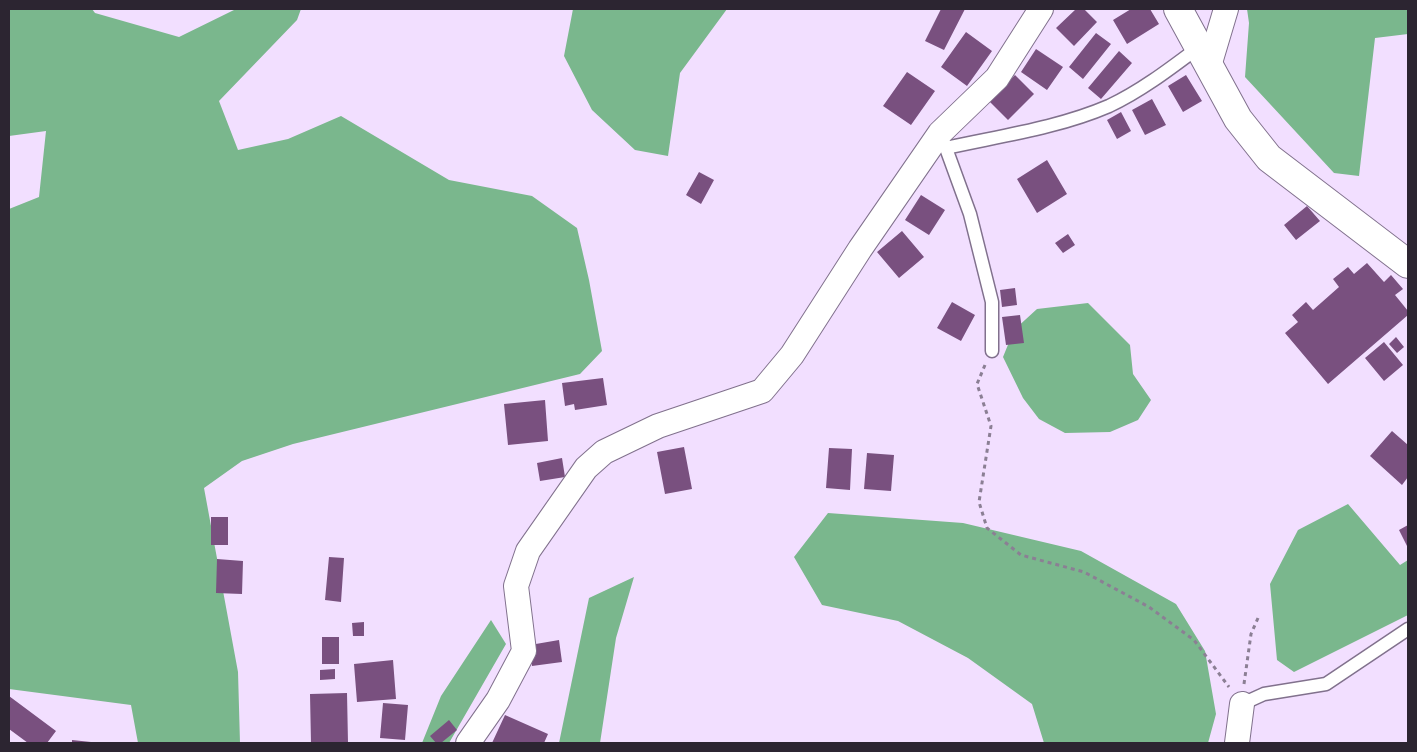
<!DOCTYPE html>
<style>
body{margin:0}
#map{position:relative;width:1417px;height:752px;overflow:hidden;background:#f2dfff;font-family:Merriweather,serif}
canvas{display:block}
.frame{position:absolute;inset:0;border:10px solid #2c2531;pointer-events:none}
</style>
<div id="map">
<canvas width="1417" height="752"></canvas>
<div class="frame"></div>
</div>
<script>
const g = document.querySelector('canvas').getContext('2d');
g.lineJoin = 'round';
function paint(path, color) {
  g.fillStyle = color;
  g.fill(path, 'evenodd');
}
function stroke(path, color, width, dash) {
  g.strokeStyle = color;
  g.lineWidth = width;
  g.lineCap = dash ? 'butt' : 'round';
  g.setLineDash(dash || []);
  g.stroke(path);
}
paint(new Path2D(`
 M9 9H92L95 13 179 37 236 9H301L297 20 219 101 238 150 288 139 341 116 449 180 532 196 577 228 589 280 602 351 580 374 293 444 242 461 204 488 238 672 240 743H138L131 705 9 689V209L39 197 46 131 9 136Z
 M573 9H727L680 73 668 156 635 150 592 110 564 56Z
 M1247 9H1408V34L1375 38 1359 176 1334 173 1245 77 1249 23Z
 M1088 303 1130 345 1133 374 1151 400 1138 420 1110 432 1065 433 1039 419 1023 398 1003 357 1014 330 1037 309Z
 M1348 504 1400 565 1408 560V615L1294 672 1277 660 1270 584 1298 530Z
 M828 513 963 523 1081 551 1176 604 1205 651 1216 714 1208 743H1044L1032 704 968 658 898 621 822 605 794 557Z
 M634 577 616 638 600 743H559L589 598Z
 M491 620 506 644 449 743H422L441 696Z`), '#7ab78d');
paint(new Path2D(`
 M941 9H965L944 50 925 41Z
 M1076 9H1084L1097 22 1074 46 1056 28Z
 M1131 9H1150L1159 24 1127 44 1113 20Z
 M966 32 992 51 967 86 941 67Z
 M1096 33 1111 44 1083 79 1069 67Z
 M1036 49 1063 67 1047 90 1021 72Z
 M1119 51 1132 63 1101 99 1088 88Z
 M907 72 935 91 911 125 883 106Z
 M1015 75 1034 94 1008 120 989 101Z
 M1186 75 1202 101 1183 112 1168 86Z
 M1152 99 1166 125 1145 135 1132 110Z
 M1121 112 1131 131 1117 139 1107 120Z
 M1047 160 1067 194 1037 213 1017 179Z
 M699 172 714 180 701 204 686 195Z
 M921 195 945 210 929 235 905 220Z
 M1307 206 1320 221 1296 240 1284 225Z
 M902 231 924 257 899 278 877 252Z
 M1068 234 1075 245 1063 253 1055 243Z
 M1367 263 1384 282 1391 275 1403 289 1395 295 1408 311V315L1328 384 1285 333 1298 322 1292 315 1306 302 1313 310 1339 287 1333 279 1348 267 1354 274Z
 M1015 288 1017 305 1002 307 1000 290Z
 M952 302 975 315 961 341 937 328Z
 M1020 315 1024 343 1006 345 1002 317Z
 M1396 337 1404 347 1397 353 1389 344Z
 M1384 342 1403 365 1384 381 1365 358Z
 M603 378 607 405 575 410 574 404 565 406 562 383Z
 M545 400 548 441 508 445 504 404Z
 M1392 431 1408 445V477L1402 485 1370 456Z
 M684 447 692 489 665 494 657 452Z
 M829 448 852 449 850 490 826 488Z
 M867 453 894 455 891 491 864 489Z
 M562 458 565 477 540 481 537 463Z
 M211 517H228V545H211Z
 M1408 525V548L1399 530Z
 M329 557 344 558 341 602 325 600Z
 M217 559 243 561 242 594 216 593Z
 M364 622V636H353L352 623Z
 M322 637H339V664H322Z
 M559 640 562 662 532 666 530 645Z
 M393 660 396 699 357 702 354 664Z
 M335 669V679L320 680V670Z
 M347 693 348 743H311L310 694Z
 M9 696 56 731 47 743H28L9 729Z
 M383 703 408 705 405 740 380 738Z
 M505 715 548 734 544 743H492Z
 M449 720 457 730 441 743H436L430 736Z
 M72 740 91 742V743H72Z`), '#79507f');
const service = new Path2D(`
 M943 140 970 214 992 302V351
 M946 148C1000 136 1058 128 1109 106 1141 91 1171 68 1199 47
 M1242 704 1264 694 1326 684 1408 629`);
const minor = new Path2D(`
 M1209 66 1226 9
 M468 743 498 700 524 651 516 586 528 551 586 468 604 452 658 426 762 391 792 355 860 249 940 133 997 78 1041 9
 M1237 743 1242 704`);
const tertiary = new Path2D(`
 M1178 9 1238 119 1269 158 1408 264`);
stroke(service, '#81718d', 15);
stroke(minor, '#81718d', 26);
stroke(tertiary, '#81718d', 30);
stroke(new Path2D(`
 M985 365 977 384 991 426 979 502 987 528 1021 555 1084 572 1149 607 1194 640 1229 687
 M1244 684 1251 634 1258 618`), '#8b7f94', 3, [4, 4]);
stroke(service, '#fff', 12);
stroke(minor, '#fff', 24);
stroke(tertiary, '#fff', 28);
</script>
